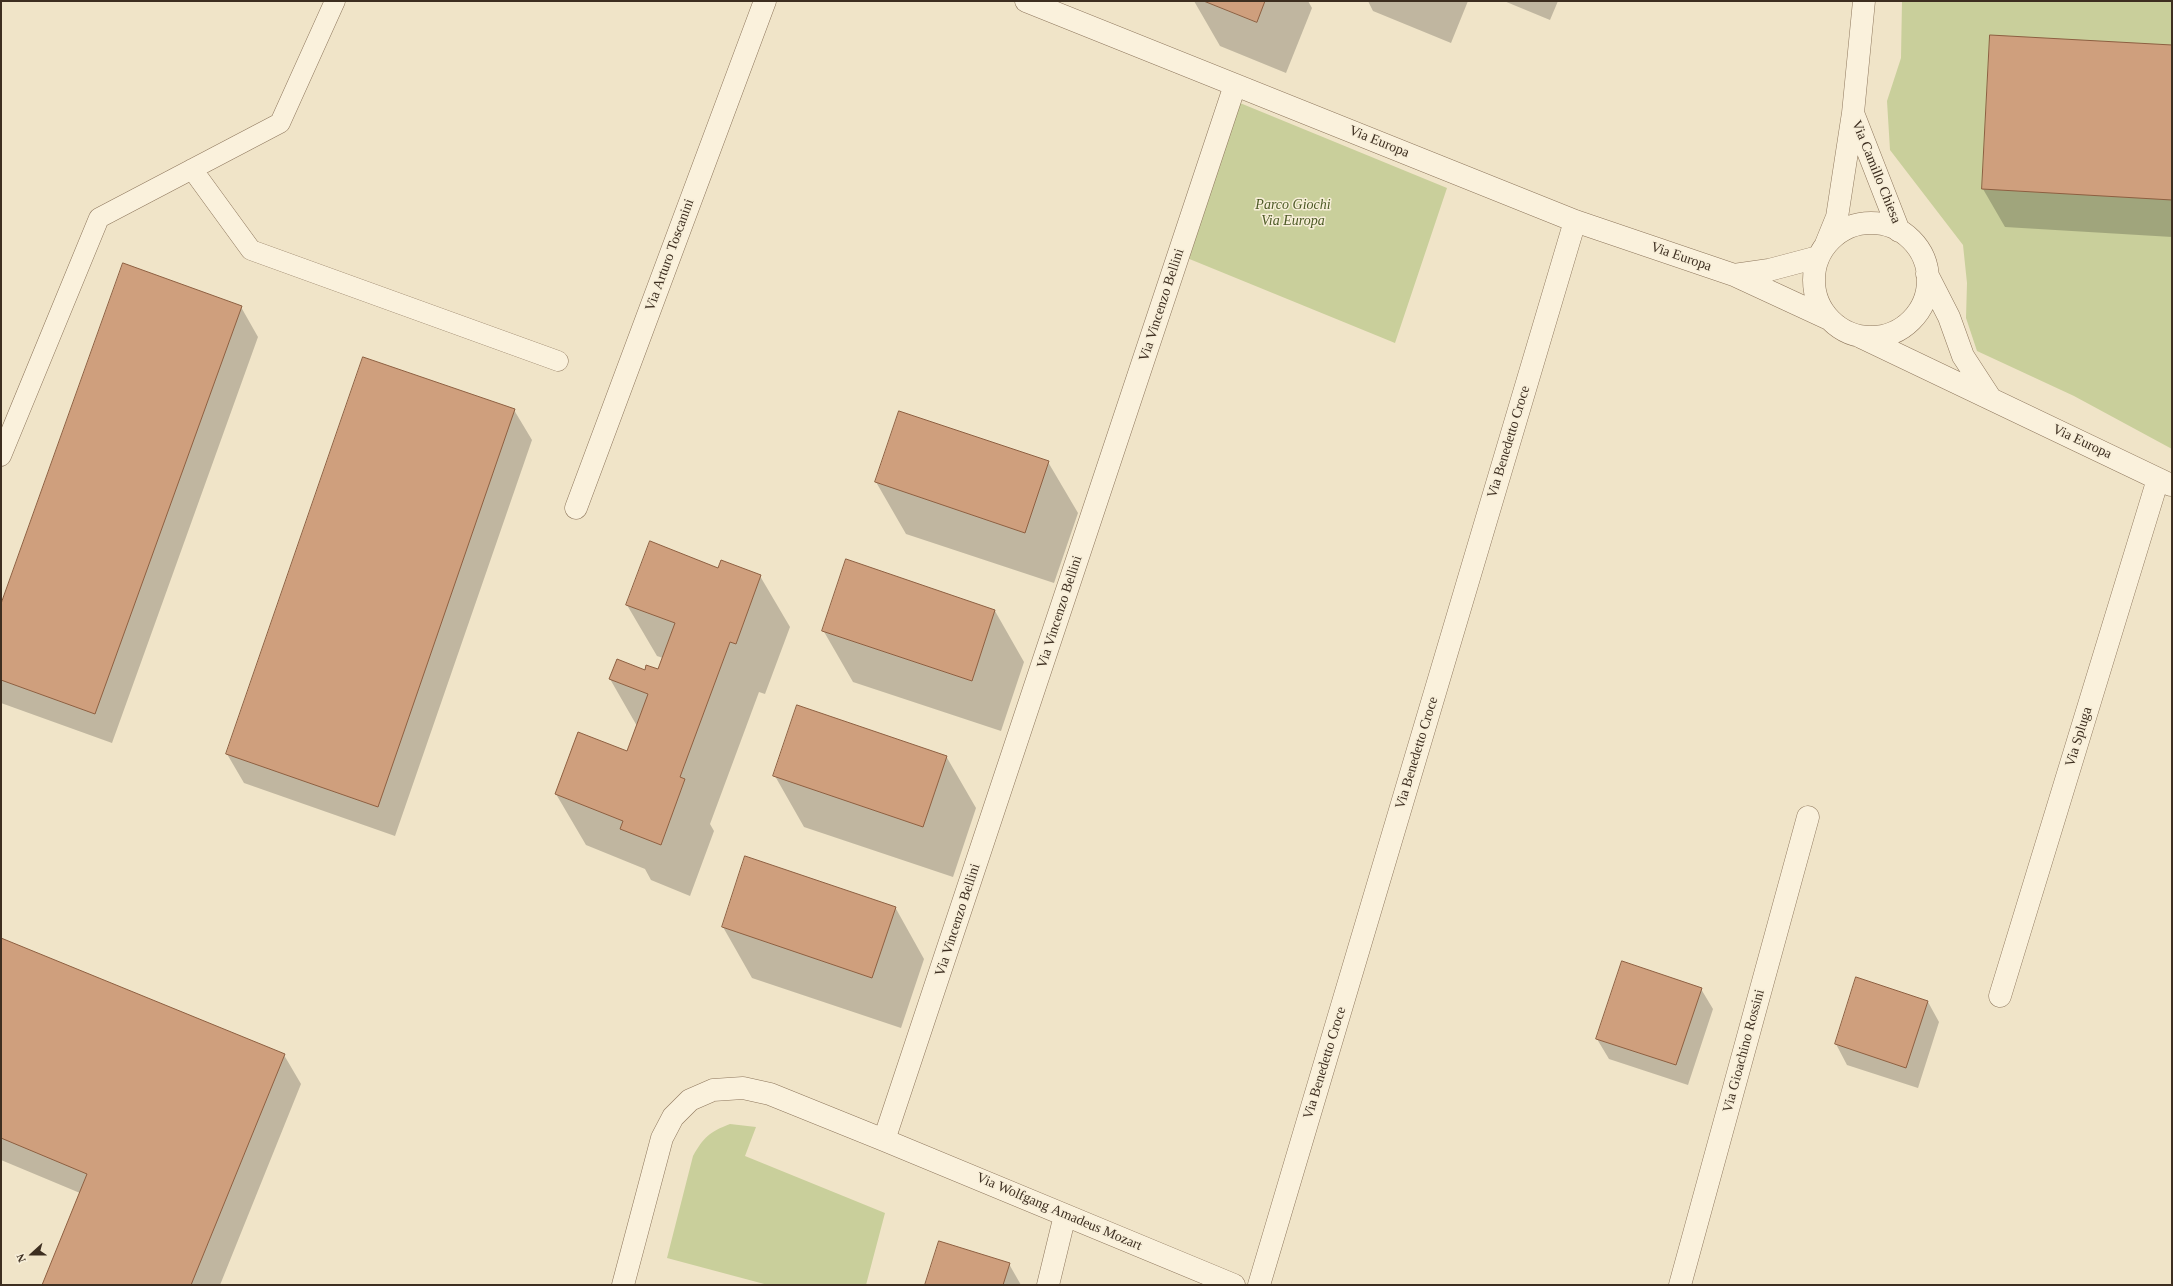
<!DOCTYPE html>
<style>
body{margin:0}
#map{position:relative;width:2173px;height:1286px;overflow:hidden;background:#f0e4c8;font-family:Georgia,serif}
canvas{display:block}
.frame{position:absolute;inset:0;border:2px solid #3d2e20;pointer-events:none}
.north{position:absolute;left:12px;top:1234px;width:40px;height:40px;-webkit-text-stroke:3px #f7eed8;paint-order:stroke;rotate:249deg;font-size:11px;font-weight:700;line-height:16px;text-align:center;color:#3d2e20}
.north::after{content:'';display:block;margin:auto;width:14px;height:18px;background:#3d2e20;clip-path:polygon(50% 0,100% 100%,50% 72%,0 100%)}
</style>
<div id="map">
<canvas width="2173" height="1286"></canvas>
<div class="frame"></div>
<div class="north">N</div>
</div>
<script>
const g = document.querySelector('canvas').getContext('2d');
g.lineJoin = 'round';
function paint(path, color) {
  g.fillStyle = color;
  g.fill(path, 'evenodd');
}
function stroke(path, color, width, dash) {
  g.strokeStyle = color;
  g.lineWidth = width;
  g.lineCap = dash ? 'butt' : 'round';
  g.setLineDash(dash || []);
  g.stroke(path);
}
function drawText(font, color, halo, rows, align = 'center') {
  g.font = font + ' Georgia,serif';
  g.lineWidth = 3;
  g.setLineDash([]);
  g.textBaseline = 'middle';
  g.strokeStyle = halo;
  g.fillStyle = color;
  for (const [text, x, y, turn = 0] of rows) {
    g.save();
    g.translate(x, y);
    g.rotate((+turn || 0) * Math.PI / 180);
    g.textAlign = isNaN(turn) ? turn : align;
    if (halo) g.strokeText(text, 0, 0);
    g.fillText(text, 0, 0);
    g.restore();
  }
}
paint(new Path2D(`
 M1902 1H2172V449L2074 396 1977 351 1966 318 1967 283 1963 245 1890 150 1887 101 1901 58Z
 M1240 103 1447 188 1395 343 1187 258Z
 M730 1124 756 1127 745 1156 885 1213 866 1285H768L667 1258 693 1156C704 1137 709 1132 730 1124Z`), '#c9cf9b');
paint(new Path2D(`
 M1194 1H1308L1312 8 1286 73 1220 46Z
 M1368 1H1468L1451 43 1373 11Z
 M1504 1H1558L1550 20Z
 M2172 46V237L2005 227 1983 189Z
 M241 307 258 337 112 743 1 703V607Z
 M514 410 532 440 395 836 244 783 227 754Z
 M1048 462 1078 513 1054 583 906 534 876 482Z
 M719 569 760 576 790 627 765 694 759 692 710 824 714 831 690 896 651 880 645 869 586 845 556 794 627 752 637 726 610 679 646 671H658L663 658 657 656 627 605Z
 M995 611 1024 662 1001 731 853 682 823 630Z
 M946 756 976 808 953 877 804 827 775 776Z
 M895 907 924 959 901 1028 752 978 723 927Z
 M1 939 284 1055 301 1084 220 1285H43L80 1193 1 1160Z
 M1857 978 1928 1002 1939 1022 1918 1088 1847 1065 1836 1044Z
 M1701 989 1713 1009 1688 1085 1609 1059 1597 1039Z
 M1009 1264 1021 1285H926Z`), '#0003');
const building = new Path2D(`
 M1204 1H1265L1257 22Z
 M1990 35 2172 45V200L1982 189Z
 M123 263 242 306 95 714 1 680V604Z
 M363 357 515 409 378 807 226 754Z
 M899 411 1049 461 1025 533 875 482Z
 M650 541 718 568 721 560 761 575 736 644 730 642 680 777 685 779 661 845 620 829 623 821 555 794 578 732 627 751 648 694 609 679 617 659 645 670 646 665 658 669 675 623 626 605Z
 M846 559 995 610 972 681 822 631Z
 M797 705 947 756 923 827 773 776Z
 M745 856 896 907 872 978 722 927Z
 M1 938 285 1054 191 1285H42L87 1174 1 1138Z
 M1622 961 1702 988 1676 1065 1596 1039Z
 M1856 977 1928 1001 1906 1068 1835 1044Z
 M939 1241 1010 1263 1003 1285H925Z`);
paint(building, '#cf9f7d');
stroke(building, '#8d5f41', 1);
const lane = new Path2D(`
 M192 169 251 250 558 361
 M1 456 99 218 280 123 335 1`);
const street = new Path2D(`
 M1026 1 1575 221 1734 275 1829 319
 M1853 113 1864 1
 M1814 280a57 57 0 1 1 114 0a57 57 0 1 1-114 0Z
 M1826 244 1837 217 1853 113 1899 231
 M1927 274 1949 317 1963 356 1991 399
 M1734 275 1769 270 1818 257
 M1861 337 2171 485
 M576 508 765 1
 M2000 996 2158 479
 M884 1140 1235 85
 M623 1285 662 1138 673 1117 690 1100 713 1090 743 1088 770 1094 884 1140 1234 1285
 M1048 1285 1065 1215
 M1259 1285 1575 221
 M1680 1285 1808 817`);
stroke(lane, '#8d765c', 21);
stroke(street, '#8d765c', 23);
stroke(lane, '#faf1dc', 20);
stroke(street, '#faf1dc', 22);
drawText('14px', '#3d2e20', '#f7eed8', [
 ["Via Europa",1379,142,22],
 ["Via Camillo Chiesa",1876,172,68],
 ["Via Arturo Toscanini",670,255,-70],
 ["Via Europa",1681,257,19],
 ["Via Vincenzo Bellini",1162,305,-72],
 ["Via Benedetto Croce",1509,442,-73],
 ["Via Europa",2082,442,25],
 ["Via Vincenzo Bellini",1060,612,-72],
 ["Via Spluga",2079,737,-73],
 ["Via Benedetto Croce",1417,753,-73],
 ["Via Vincenzo Bellini",958,920,-72],
 ["Via Gioachino Rossini",1744,1051,-75],
 ["Via Benedetto Croce",1325,1063,-73],
 ["Via Wolfgang Amadeus Mozart",1059,1212,23]
]);
drawText('italic 14px', '#4d5a26', '#f7eed8', [
 ["Parco Giochi",1293,205],
 ["Via Europa",1293,221]
]);
</script>
